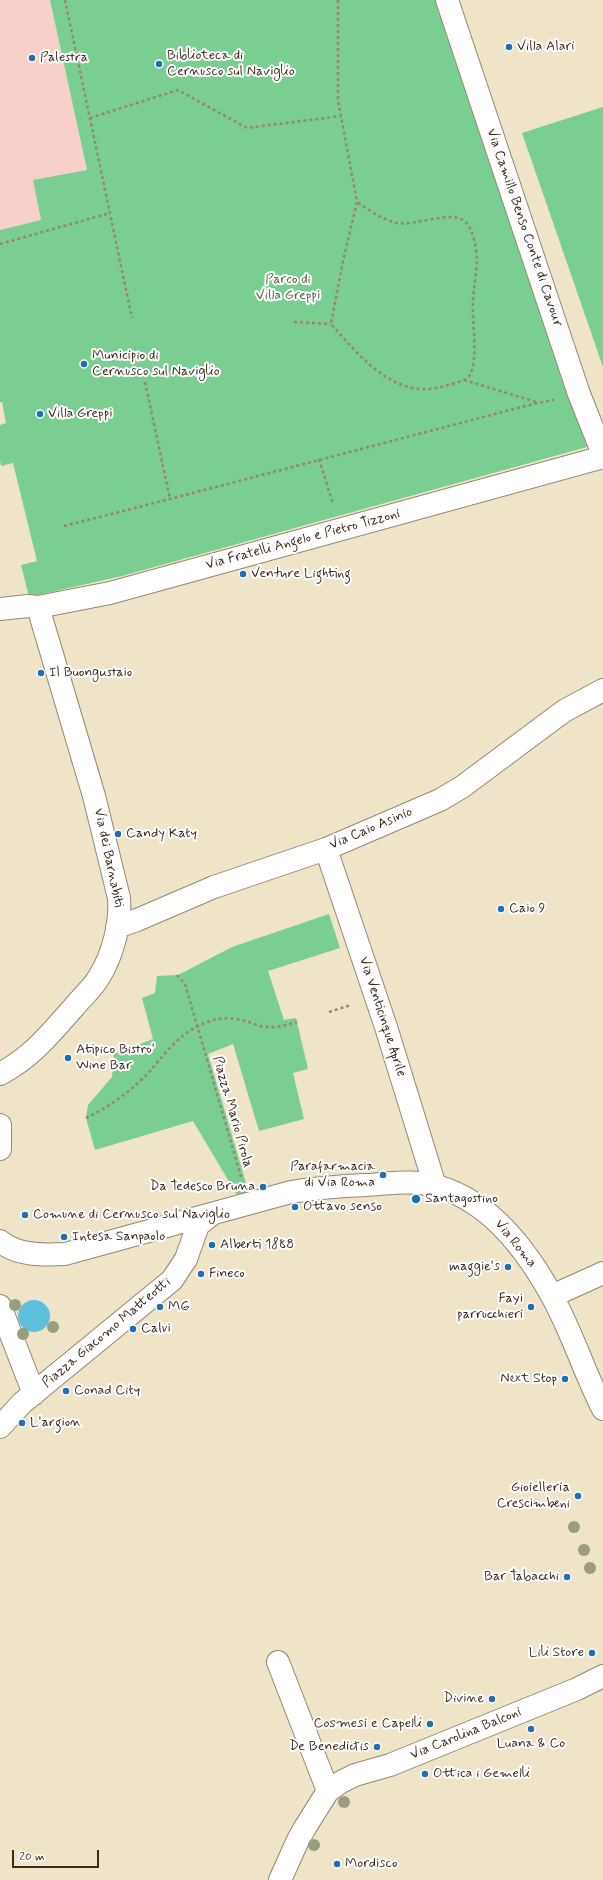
<!DOCTYPE html>
<style>
body{margin:0}
#map{position:relative;width:603px;height:1880px;overflow:hidden;background:#efe4c7;font-family:Mynerve,sans-serif}
canvas{display:block}
.scale{position:absolute;left:12px;top:1850px;width:87px;height:18px;box-sizing:border-box;border:2px solid #3b2a1e;border-top:0;padding-left:5px;font-size:12px;line-height:14px;white-space:nowrap;color:#3b2a1e;-webkit-text-stroke:3px #fff;paint-order:stroke}
</style>
<div id="map">
<canvas width="603" height="1880"></canvas>
<div class="scale">20 m</div>
</div>
<script>
const g = document.querySelector('canvas').getContext('2d');
g.lineJoin = 'round';
function paint(path, color) {
  g.fillStyle = color;
  g.fill(path, 'evenodd');
}
function stroke(path, color, width, dash) {
  g.strokeStyle = color;
  g.lineWidth = width;
  g.lineCap = dash ? 'butt' : 'round';
  g.setLineDash(dash || []);
  g.stroke(path);
}
function drawText(font, color, halo, rows, align = 'center') {
  g.font = font + ' Mynerve,sans-serif';
  g.lineWidth = 4;
  g.setLineDash([]);
  g.textBaseline = 'middle';
  g.strokeStyle = halo;
  g.fillStyle = color;
  for (const [text, x, y, turn = 0] of rows) {
    g.save();
    g.translate(x, y);
    g.rotate((+turn || 0) * Math.PI / 180);
    g.textAlign = isNaN(turn) ? turn : align;
    if (halo) g.strokeText(text, 0, 0);
    g.fillText(text, 0, 0);
    g.restore();
  }
}
paint(new Path2D(`
 M0 0H50L87 170 33 180 41 220 0 230Z`), '#f7d0ca');
paint(new Path2D(`
 M50 0H436L587 447 122 576 29 597 21 565 37 561 13 463 1 466 0 460V425L6 423 2 402H0V230L41 220 33 180 87 170Z
 M603 107V367L522 133Z
 M329 914 340 948 268 971 284 1020 296 1018 308 1069 293 1073 304 1119 259 1131 233 1044 208 1054 249 1193 237 1195 193 1121 95 1150 86 1118 88 1105 112 1077 114 1054 153 1039 142 998 155 993 157 976 178 975 232 947Z`), '#7ace91');
paint(new Path2D(`
 M18 1316a16 16 0 1 1 32 0a16 16 0 1 1-32 0Z`), '#5ec1dc');
const street = new Path2D(`
 M447 0 579 394 603 454
 M0 609 28 606 38 607 110 593 603 457
 M326 849 386 1027 435 1186
 M117 927 137 920 214 887 326 849 440 800 462 787 564 711 603 690
 M0 1074C33 1056 49 1035 74 1007 82 997 93 988 99 977 113 955 121 923 119 898L94 796 38 607
 M0 1125V1149
 M0 1241C17 1256 44 1255 65 1254L291 1192C316 1188 341 1186 366 1185 384 1184 403 1181 421 1183 482 1191 524 1245 552 1296 572 1332 584 1372 603 1409
 M552 1296 603 1273
 M0 1306 34 1394
 M0 1427 22 1403 172 1280 186 1259 198 1225 212 1214
 M278 1662 328 1791
 M280 1880 298 1840 306 1826 328 1791 341 1782 355 1775 390 1765 577 1689 603 1676`);
stroke(street, '#958772', 24);
stroke(new Path2D(`
 M65 0 132 318
 M338 0V100L357 202 343 261 331 324C361 358 397 403 448 385 455 383 468 381 471 373 478 356 472 322 473 304 473 289 477 272 477 258 476 247 473 226 463 220 448 211 415 226 397 223 382 220 369 210 357 202
 M90 118 178 90 247 128 341 116
 M0 244 110 213
 M294 322 331 324
 M464 380 536 402
 M145 382 170 499
 M319 459 333 504
 M64 526 170 499 537 403 554 400
 M177 975 185 984 242 1180
 M329 1012 351 1005
 M86 1118C109 1107 133 1090 150 1071 163 1056 178 1036 196 1027 217 1017 227 1016 249 1022 254 1024 261 1027 267 1027 277 1028 287 1025 297 1022`), '#958772', 2.5, [3, 3]);
stroke(street, '#fff', 22);
g.fillStyle = '#989d80';
for (const [x, y] of [
 [15,1305],
 [53,1327],
 [23,1334],
 [574,1527],
 [584,1550],
 [590,1568],
 [344,1802],
 [314,1845]
]) {
  g.beginPath();
  g.arc(x, y, 6, 0, 2 * Math.PI);
  g.fill();
}
for (const [x, y, r, color] of [
 [509,47,4,"#1f6fb2"],
 [32,58,4,"#1f6fb2"],
 [159,64,4,"#1f6fb2"],
 [84,364,4,"#1f6fb2"],
 [40,414,4,"#1f6fb2"],
 [243,574,4,"#1f6fb2"],
 [41,673,4,"#1f6fb2"],
 [118,834,4,"#1f6fb2"],
 [501,909,4,"#1f6fb2"],
 [68,1058,4,"#1f6fb2"],
 [383,1175,4,"#1f6fb2"],
 [263,1187,4,"#1f6fb2"],
 [416,1199,5,"#1f6fb2"],
 [295,1207,4,"#1f6fb2"],
 [25,1215,4,"#1f6fb2"],
 [64,1237,4,"#1f6fb2"],
 [212,1245,4,"#1f6fb2"],
 [508,1267,4,"#1f6fb2"],
 [201,1274,4,"#1f6fb2"],
 [160,1307,4,"#1f6fb2"],
 [531,1307,4,"#1f6fb2"],
 [133,1329,4,"#1f6fb2"],
 [565,1379,4,"#1f6fb2"],
 [66,1391,4,"#1f6fb2"],
 [22,1423,4,"#1f6fb2"],
 [578,1496,4,"#1f6fb2"],
 [567,1577,4,"#1f6fb2"],
 [592,1653,4,"#1f6fb2"],
 [492,1699,4,"#1f6fb2"],
 [430,1724,4,"#1f6fb2"],
 [531,1729,4,"#1f6fb2"],
 [377,1747,4,"#1f6fb2"],
 [425,1774,4,"#1f6fb2"],
 [337,1864,4,"#1f6fb2"]
]) {
  const dot = new Path2D();
  dot.arc(x, y, r, 0, 2 * Math.PI);
  g.fillStyle = color;
  g.fill(dot);
  stroke(dot, '#fff', 1.5);
}
drawText('14px', '#3b2a1e', '#fff', [
 ["Villa Alari",517,47],
 ["Biblioteca di",167,56],
 ["Cernusco sul Naviglio",167,72],
 ["Palestra",40,58],
 ["Municipio di",92,356],
 ["Cernusco sul Naviglio",92,372],
 ["Villa Greppi",48,414],
 ["Venture Lighting",251,574],
 ["Il Buongustaio",49,673],
 ["Candy Katy",126,834],
 ["Caio 9",509,909],
 ["Atipico Bistro'",76,1050],
 ["Wine Bar",76,1066],
 ["Parafarmacia",375,1167,"right"],
 ["di Via Roma",375,1183,"right"],
 ["Da Tedesco Bruna",255,1187,"right"],
 ["Santagostino",425,1199],
 ["Ottavo senso",303,1207],
 ["Comune di Cernusco sul Naviglio",33,1215],
 ["Intesa Sanpaolo",72,1237],
 ["Alberti 1888",220,1245],
 ["maggie's",500,1267,"right"],
 ["Fineco",209,1274],
 ["Fayi",523,1299,"right"],
 ["parrucchieri",523,1315,"right"],
 ["MG",168,1307],
 ["Calvi",141,1329],
 ["Next Stop",557,1379,"right"],
 ["Conad City",74,1391],
 ["L'argion",30,1423],
 ["Gioielleria",570,1488,"right"],
 ["Crescimbeni",570,1504,"right"],
 ["Bar Tabacchi",559,1577,"right"],
 ["Lili Store",584,1653,"right"],
 ["Divine",484,1699,"right"],
 ["Cosmesi e Capelli",422,1724,"right"],
 ["Luana & Co",531,1744,"center"],
 ["De Benedictis",369,1747,"right"],
 ["Ottica i Gemelli",433,1774],
 ["Mordisco",345,1864]
], 'left');
drawText('14px', '#3b2a1e', '#fff', [
 ["Via Camillo Benso Conte di Cavour",524,228,71],
 ["Via Fratelli Angelo e Pietro Tizzoni",303,540,-15],
 ["Via Caio Asinio",371,829,-23],
 ["Via dei Barnabiti",108,858,78],
 ["Via Venticinque Aprile",382,1017,72],
 ["Piazza Mario Pirola",232,1112,74],
 ["Via Roma",515,1244,51],
 ["Piazza Giacomo Matteotti",107,1333,-40],
 ["Via Carolina Balconi",466,1734,-22]
]);
drawText('14px', '#516346', '#fff', [
 ["Parco di",288,280],
 ["Villa Greppi",288,296]
]);
</script>
